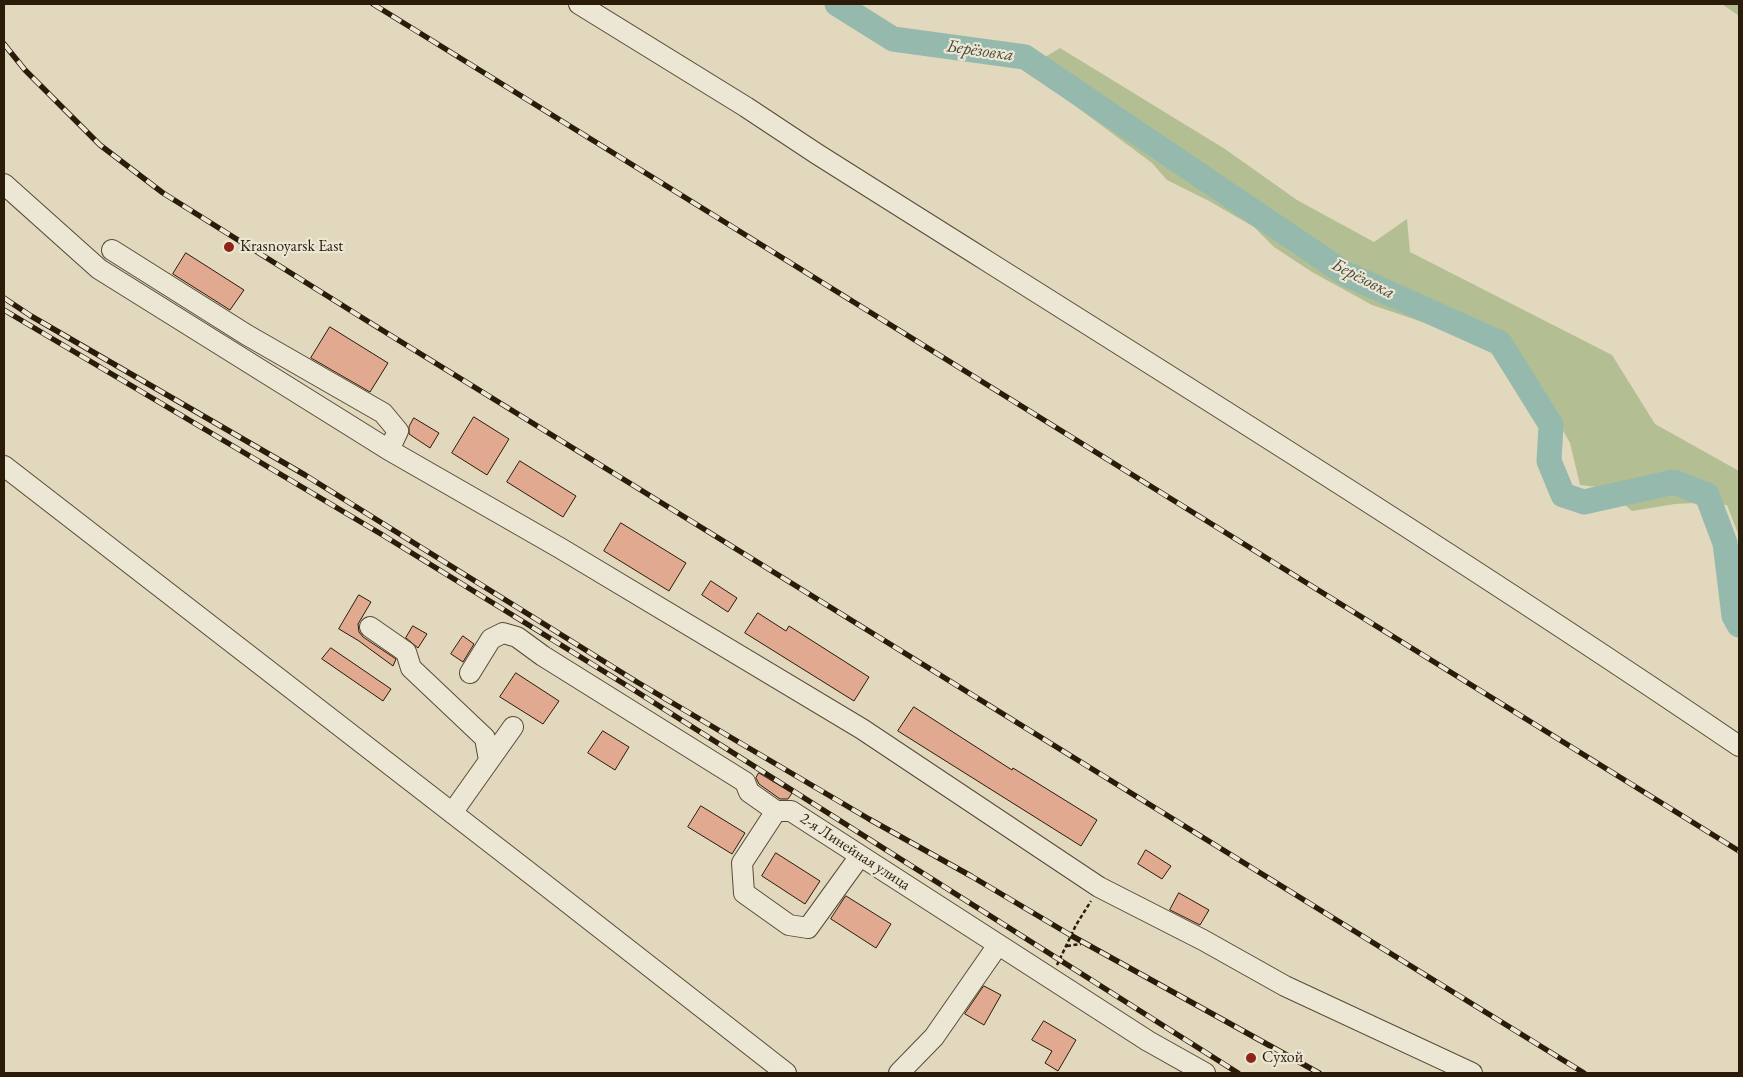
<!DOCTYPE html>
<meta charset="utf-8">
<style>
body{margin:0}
#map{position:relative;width:1743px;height:1077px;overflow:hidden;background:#e2d8be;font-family:"EB Garamond",serif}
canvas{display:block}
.frame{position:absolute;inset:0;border:5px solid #2a1c08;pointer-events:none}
</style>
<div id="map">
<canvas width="1743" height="1077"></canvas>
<div class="frame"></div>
</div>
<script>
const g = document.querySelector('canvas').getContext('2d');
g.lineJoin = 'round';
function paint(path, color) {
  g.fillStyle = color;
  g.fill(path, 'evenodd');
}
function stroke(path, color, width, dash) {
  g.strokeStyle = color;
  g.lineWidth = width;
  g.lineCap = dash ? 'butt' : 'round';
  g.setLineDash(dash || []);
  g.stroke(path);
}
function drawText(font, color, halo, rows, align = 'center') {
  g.font = font + ' "EB Garamond",serif';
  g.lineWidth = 4.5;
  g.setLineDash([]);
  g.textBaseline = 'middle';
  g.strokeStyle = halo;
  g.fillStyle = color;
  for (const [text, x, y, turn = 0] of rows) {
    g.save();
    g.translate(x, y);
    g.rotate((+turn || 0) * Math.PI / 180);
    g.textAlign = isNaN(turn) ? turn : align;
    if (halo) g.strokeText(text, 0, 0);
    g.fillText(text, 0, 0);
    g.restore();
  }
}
paint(new Path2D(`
 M1722 4H1739V16Z
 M1060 48 1225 149 1297 200 1374 242 1407 219 1410 252 1612 355 1655 424 1739 471V536L1727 505 1696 503 1675 504 1632 511 1605 488 1580 485 1570 443 1538 386 1492 349 1449 331 1372 305 1312 272 1274 247 1254 227 1209 201 1167 180 1152 163 1070 102 1045 57Z`), '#b3bf92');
stroke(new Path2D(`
 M837 4 893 39 1025 57 1346 274 1500 343 1551 425 1549 461 1563 495 1584 502 1674 482 1707 495 1725 543 1734 616 1739 625`), '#95baad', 25);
const building = new Path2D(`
 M186 253 244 290 230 310 173 274Z
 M330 327 388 363 370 392 311 358Z
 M474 417 509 439 487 475 452 453Z
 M414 418 439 433 430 448 409 434V427Z
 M520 461 576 496 563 517 507 482Z
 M621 523 686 563 669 591 604 551Z
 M711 581 737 598 728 612 702 595Z
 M359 595 371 602 358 624 359 632 363 637 396 659 393 666 359 641 339 629Z
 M758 613 786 631 789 626 869 677 854 701 745 633Z
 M413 626 427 634 418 648 406 638Z
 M463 636 474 644 463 662 451 654Z
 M331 648 391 689 383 701 322 659Z
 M516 673 559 701 543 724 500 697Z
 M914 707 1012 770 1013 768 1097 820 1081 846 898 731Z
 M603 731 629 747 615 770 588 753Z
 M759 773 792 793 788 799H780L759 784 756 778Z
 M701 806 745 833 732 854 688 827Z
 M1146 850 1171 866 1162 879 1138 864Z
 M776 853 820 881 805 904 762 876Z
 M1179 893 1209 910 1200 925 1170 910Z
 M846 896 891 924 876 948 831 919Z
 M984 986 1001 995 984 1025 965 1014Z
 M1044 1021 1076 1040 1058 1071 1045 1063 1052 1051 1032 1040Z`);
paint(building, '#e1a98f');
stroke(building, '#2a1c08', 1);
const minor = new Path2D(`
 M579 4 746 107 817 154C1126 349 1437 541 1739 746
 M4 184 99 269 389 450 560 548 862 729 1099 887 1203 940 1285 986 1472 1073
 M112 250 247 335 383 413 398 431 389 450
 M4 466 535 877 786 1073
 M370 627 406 652 411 668 485 738 489 760
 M470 673 491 639 503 633 517 637 543 656 745 782 749 792 776 811H791L1148 1041 1205 1073
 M776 811 742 863 744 893 789 925 808 928 860 856
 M452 813 513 727
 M899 1073 934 1037 998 945`);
stroke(minor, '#584b36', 22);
stroke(new Path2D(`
 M1067 946 1081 944
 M1057 965 1076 925 1091 901`), '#2a1c08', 2.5, [4, 2.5]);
stroke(minor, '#ece6d5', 20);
const rail = new Path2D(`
 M373 4 1739 851
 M4 44 25 70 100 145 163 193 369 322 1584 1073
 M4 298 31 316 305 475 637 682 869 819 971 876 1072 936 1319 1073
 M4 310 381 534 634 690 1238 1073`);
stroke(rail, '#2a1c08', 5.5);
stroke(rail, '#ece6d5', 4, [11]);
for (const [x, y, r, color] of [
 [229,247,6,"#8f2418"],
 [1251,1058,6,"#8f2418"]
]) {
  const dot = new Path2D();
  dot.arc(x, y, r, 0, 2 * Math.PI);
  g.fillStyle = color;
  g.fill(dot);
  stroke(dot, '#ece6d5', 2);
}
drawText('16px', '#2a1c08', '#ece6d5', [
 ["Krasnoyarsk East",240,247],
 ["Сухой",1262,1058]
], 'left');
drawText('16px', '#2a1c08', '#ece6d5', [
 ["2-я Линейная улица",855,852,33]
]);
drawText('italic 18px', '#4a4b3a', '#ece6d5', [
 ["Берёзовка",980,51,8],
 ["Берёзовка",1363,279,27]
]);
</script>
